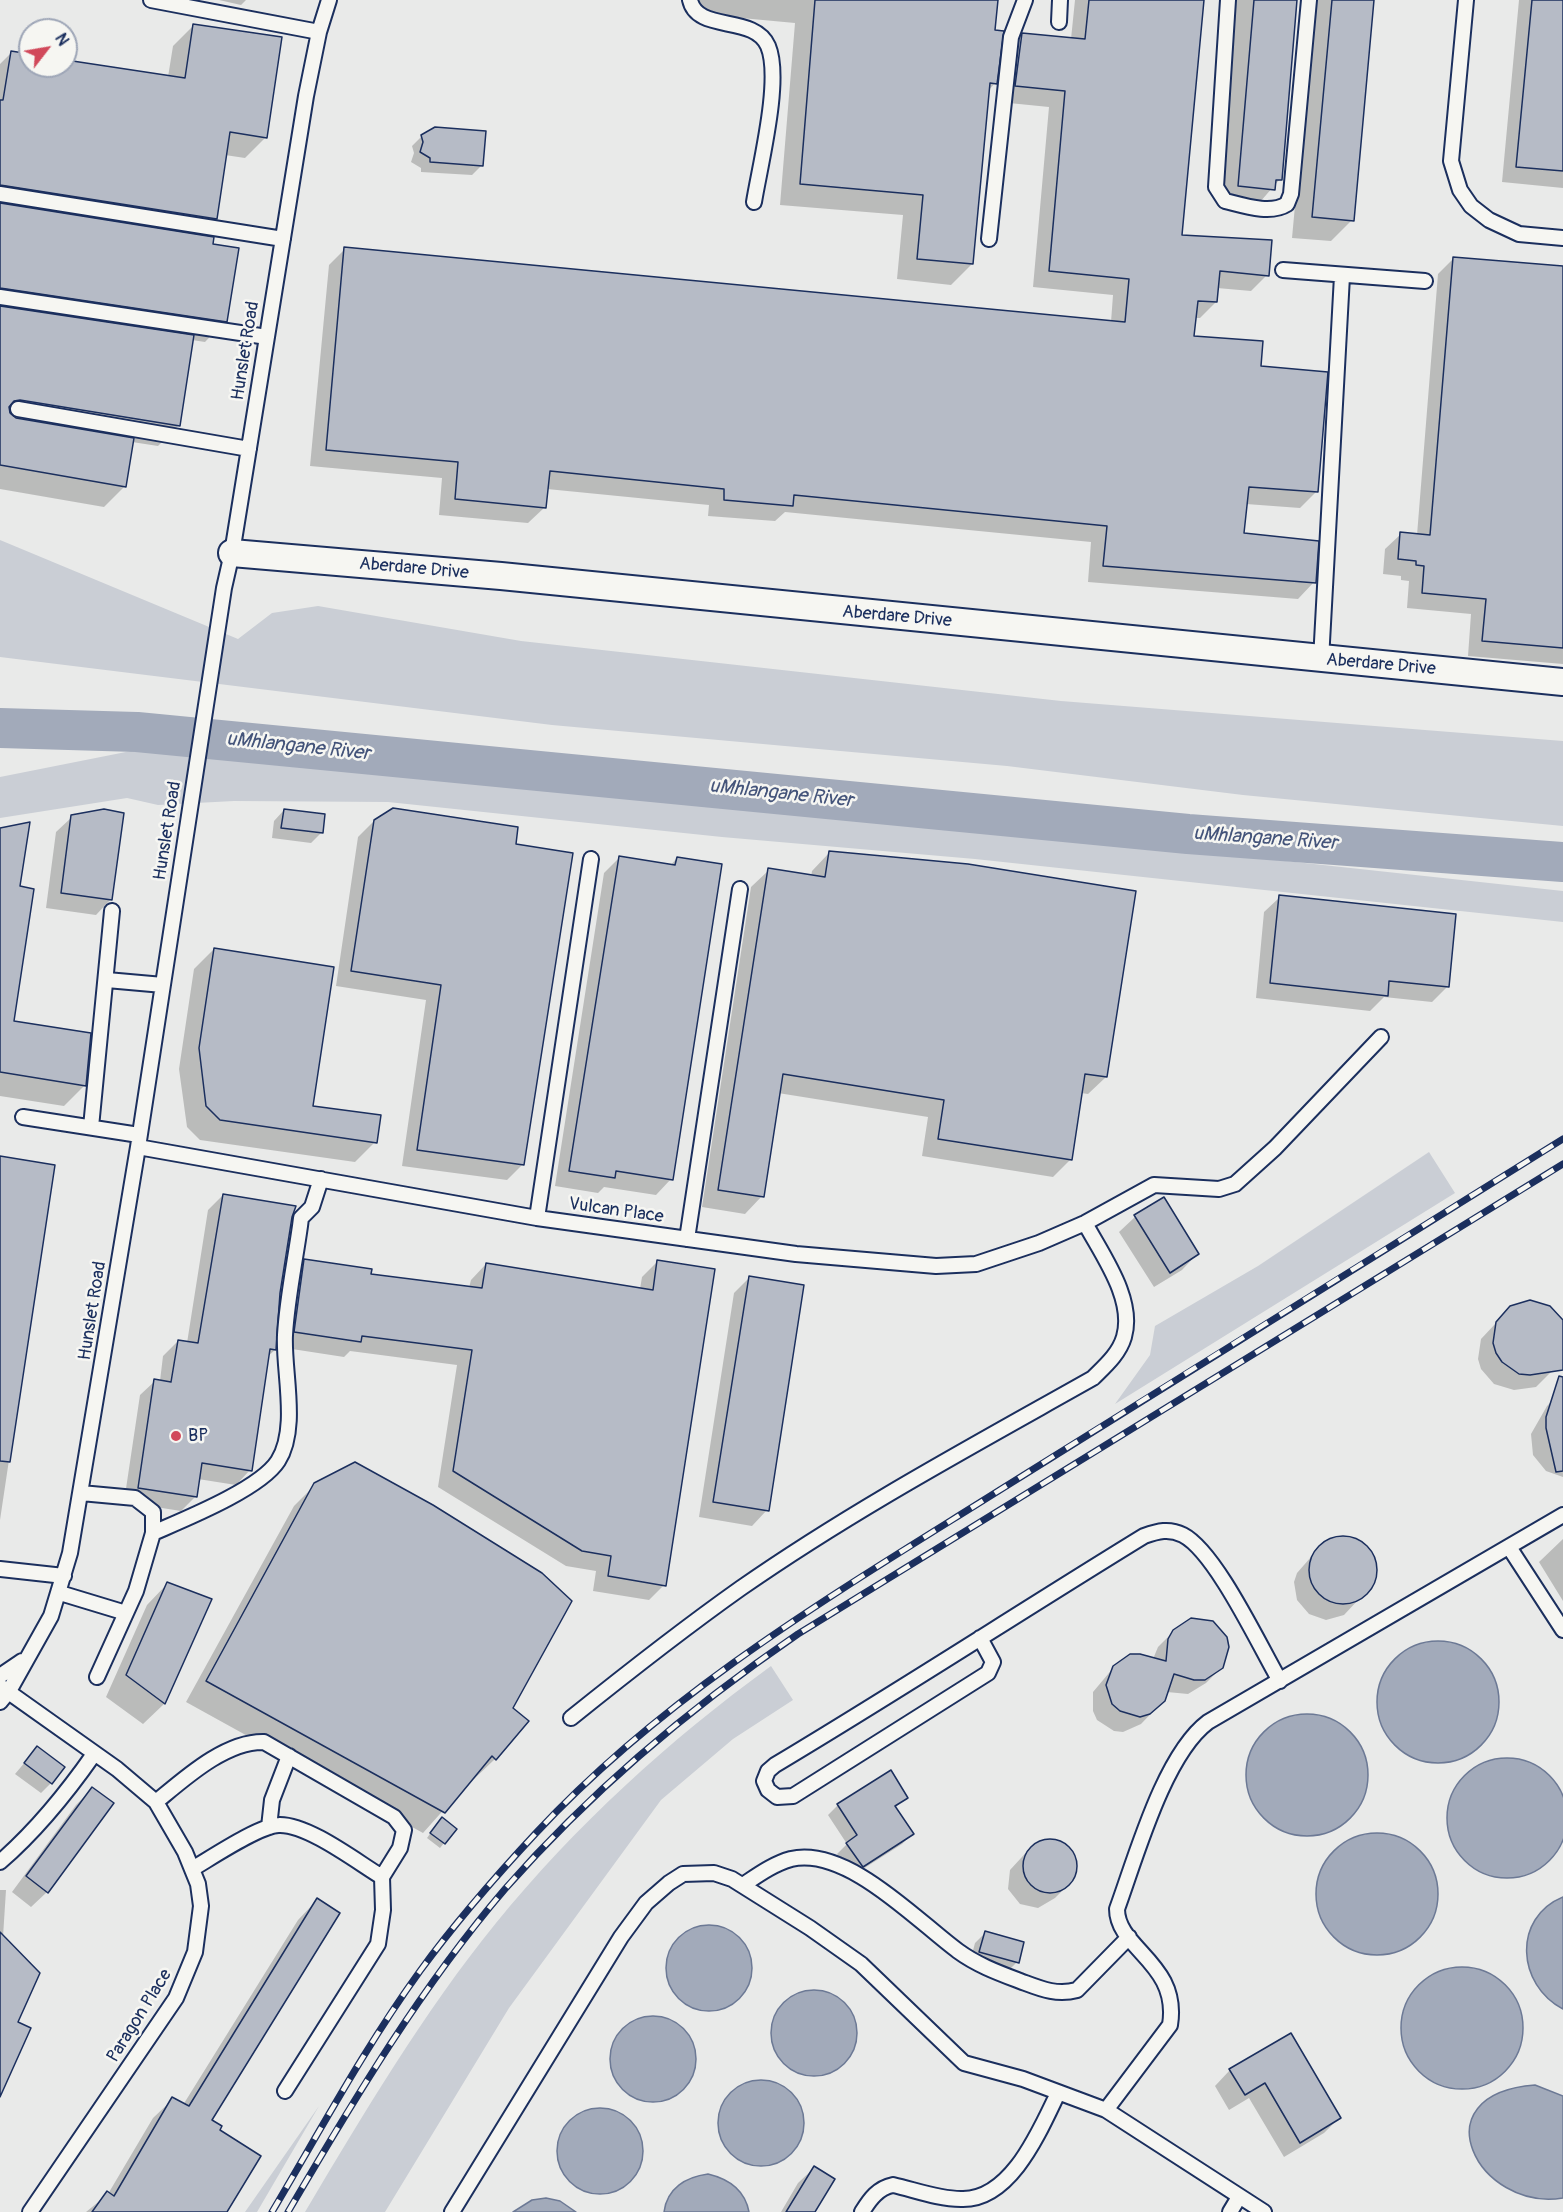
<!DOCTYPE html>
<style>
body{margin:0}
#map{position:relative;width:1563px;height:2212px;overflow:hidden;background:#e9eae9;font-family:Pangolin,sans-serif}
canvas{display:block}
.north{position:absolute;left:18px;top:18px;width:60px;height:60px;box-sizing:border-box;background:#f6f6f2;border:2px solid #9ea6b7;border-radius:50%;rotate:59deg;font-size:16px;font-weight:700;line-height:24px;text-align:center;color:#1b2f5e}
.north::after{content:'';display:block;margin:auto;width:21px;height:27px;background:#d1495b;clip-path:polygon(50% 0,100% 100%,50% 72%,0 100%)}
</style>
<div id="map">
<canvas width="1563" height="2212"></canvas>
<div class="north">N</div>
</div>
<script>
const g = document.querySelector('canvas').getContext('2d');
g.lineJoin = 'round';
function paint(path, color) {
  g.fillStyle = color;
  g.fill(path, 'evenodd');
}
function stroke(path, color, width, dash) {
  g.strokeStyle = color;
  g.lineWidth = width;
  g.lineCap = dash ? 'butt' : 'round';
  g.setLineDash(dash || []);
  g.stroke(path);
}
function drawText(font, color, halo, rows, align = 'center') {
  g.font = font + ' Pangolin,sans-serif';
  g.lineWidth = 5;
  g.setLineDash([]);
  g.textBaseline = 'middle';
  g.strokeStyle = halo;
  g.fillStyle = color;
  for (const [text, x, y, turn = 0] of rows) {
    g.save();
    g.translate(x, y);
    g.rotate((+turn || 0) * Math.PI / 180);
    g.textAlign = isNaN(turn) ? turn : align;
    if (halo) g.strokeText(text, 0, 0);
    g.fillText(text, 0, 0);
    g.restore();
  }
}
paint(new Path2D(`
 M0 540 238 639 272 613 318 606 521 641 1061 701 1563 741V826L1243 795 1007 766 552 725 0 657Z
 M146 748 461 781 852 814 1563 891V922L975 859 722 837 388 802 234 801 158 805 127 798 0 818V777Z
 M1429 1152 1455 1193 1115 1404 1150 1355 1155 1326 1258 1266Z
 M771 1666 793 1700 733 1739 661 1800 509 2008 385 2212H305C364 2113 423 2013 496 1923 576 1825 668 1741 771 1666Z
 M319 2106 257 2212H245Z`), '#caced5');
const water = new Path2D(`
 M1377 1702a61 61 0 1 1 122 0a61 61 0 1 1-122 0Z
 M1246 1775a61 61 0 1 1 122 0a61 61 0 1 1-122 0Z
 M1447 1818a60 60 0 1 1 120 0a60 60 0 1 1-120 0Z
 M1316 1894a61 61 0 1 1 122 0a61 61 0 1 1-122 0Z
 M1563 1897V2009C1517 1985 1512 1918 1563 1897Z
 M666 1968a43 43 0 1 1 86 0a43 43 0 1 1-86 0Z
 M1401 2028a61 61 0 1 1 122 0a61 61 0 1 1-122 0Z
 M771 2033a43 43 0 1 1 86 0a43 43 0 1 1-86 0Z
 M610 2059a43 43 0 1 1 86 0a43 43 0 1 1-86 0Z
 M718 2123a43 43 0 1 1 86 0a43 43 0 1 1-86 0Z
 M1535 2085 1563 2096V2198C1478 2212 1417 2094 1535 2085Z
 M557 2151a43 43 0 1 1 86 0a43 43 0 1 1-86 0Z
 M708 2174C729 2179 745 2190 749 2212H664C667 2188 686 2177 708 2174Z
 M546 2198 560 2201 576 2212H513L532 2200Z`);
paint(water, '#a2aaba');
stroke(water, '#6c7995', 1.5);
paint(new Path2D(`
 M219 0H246L241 5Z
 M699 0H999L996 3 993 32 995 83 988 91 972 264 951 285 897 279 903 215 780 205 795 23 698 14Z
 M1075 0H1203L1180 237 1267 275 1251 291 1217 288 1216 302 1200 318H1195L1193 337 1259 367 1316 492 1300 508 1246 504 1243 535 1314 582 1298 599 1088 582 1091 542 785 512 775 521 708 516 709 505 547 489 545 507 528 523 439 515 442 478 310 466 329 265 345 249 1111 322 1113 295 1033 287 1049 107 999 102 1006 51 1023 34 1071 39Z
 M1235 0H1295L1280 179 1253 210 1218 207Z
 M1314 0H1372L1352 220 1331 241 1292 238Z
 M1519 0H1563V188L1502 182Z
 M194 25 266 137 245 158 225 155 215 219 198 236 211 245 225 321 205 342 192 340 179 425 158 446 132 442 125 486 104 507 0 489V64L11 53 30 56V66H66V61L168 77 173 46Z
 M422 136 482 165 472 175 421 172V168L411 162 414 153 412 146Z
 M1454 258 1563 268V664L1468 656 1471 614 1407 608 1409 581 1401 580V576L1383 574 1385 549 1401 534 1417 535 1438 274Z
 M284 810 321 833 311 843 272 838 274 821Z
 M72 817 111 899 96 915 46 908 56 832Z
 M374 821 514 845 522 1165 507 1180 402 1166 426 1000 336 986 358 837Z
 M0 829 18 888 13 1022 85 1085 64 1106 0 1096Z
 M829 853 1106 1077 1088 1094 1081 1093 1070 1160 1053 1177 922 1156 928 1117 778 1093 762 1196 745 1214 702 1207 751 887 769 870 811 877 812 871Z
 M620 857 670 866 677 858 671 1179 656 1195 604 1187 598 1193 555 1186 604 873Z
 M1280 897 1447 987 1432 1002 1384 997 1370 1011 1256 998 1264 912Z
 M214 949 311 1107 375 1142 355 1162 200 1140 187 1127 179 1069 194 969Z
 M0 1158 53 1166 0 1520Z
 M223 1195 279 1293 275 1350 267 1357 250 1470 236 1485 198 1479 196 1496 181 1511 124 1502 140 1395 155 1381H160L163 1356 178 1341 187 1343 208 1210Z
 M1163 1199 1197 1254 1182 1270 1154 1287 1119 1232 1135 1217Z
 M305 1260 369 1275 469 1288 471 1280 486 1264 640 1289 642 1277 658 1261 664 1585 649 1600 593 1591 596 1571 566 1566 438 1487 457 1365 350 1351 344 1357 279 1347 289 1276Z
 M750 1277 767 1510 752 1526 699 1517 734 1293Z
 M1511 1307H1550L1563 1319V1353L1552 1371 1536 1387 1514 1390 1494 1384 1481 1369 1478 1359 1481 1339Z
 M1563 1390V1477L1546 1471 1533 1455 1531 1434 1547 1406Z
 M315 1485 511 1708 495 1759 474 1779 472 1778 423 1833 186 1702 294 1506Z
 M1343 1537 1361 1543 1373 1557 1376 1575 1373 1584 1344 1615 1326 1620 1309 1614 1297 1600 1294 1582 1297 1573 1318 1549 1334 1539Z
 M1563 1539V1601L1539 1562Z
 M167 1584 210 1600 164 1704 143 1724 106 1697 147 1605Z
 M1212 1622 1220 1629 1228 1648 1222 1667 1206 1683 1188 1694 1167 1692 1164 1700 1141 1724 1123 1732 1114 1731 1097 1720 1093 1711V1692L1114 1667 1153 1659 1158 1647 1174 1631Z
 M37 1748 51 1783 41 1793 15 1774Z
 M92 1789 47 1892 31 1907 12 1892 76 1805Z
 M906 1797 895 1808 912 1834 902 1844 852 1876 837 1854 847 1844 828 1815 838 1805Z
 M437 1824 444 1843 440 1848 427 1838Z
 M1050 1839 1068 1846 1076 1863 1071 1882 1055 1898 1038 1908 1020 1904 1008 1889 1010 1870 1032 1846Z
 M0 1890H6L3 1937 16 2023 0 2094Z
 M317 1900 210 2120 218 2131 226 2212H86L108 2194 153 2118 173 2099 183 2105 298 1920Z
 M985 1933 1017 1962 1007 1972 970 1962 975 1943Z
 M1290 2035 1339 2118 1324 2133 1284 2157 1249 2098 1229 2110 1215 2086 1230 2070Z
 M814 2168 813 2212H781L798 2183Z`), '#0003');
stroke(new Path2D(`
 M0 728 137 732 1188 834 1563 862`), '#a2aaba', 40);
const building = new Path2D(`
 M815 0H998L995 30 1004 31 997 84 990 83 973 264 917 259 923 195 800 184Z
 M1089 0H1204L1182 235 1272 240 1269 276 1220 271 1217 302 1198 301 1194 336 1263 341 1261 366 1328 372 1318 492 1249 487 1244 533 1319 541 1316 583 1103 566 1107 526 794 495 793 506 724 500V489L550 471 546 508 455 499 458 462 326 450 344 247 1125 322 1129 279 1049 271 1065 91 1015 86 1022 33 1085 39Z
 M1254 0H1297L1282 180H1276L1275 190 1238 186Z
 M1332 0H1374L1354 221 1312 217Z
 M1532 0H1563V171L1516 167Z
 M193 24 282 37 267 138 230 132 217 219 0 185V100H3L11 51 30 54V66H66V60L185 78Z
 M435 127 486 131 483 166 430 162V158L420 152 423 142 421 135Z
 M0 203 214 237 213 244 239 248 227 322 0 288Z
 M1453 257 1563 266V648L1482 641 1486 599 1422 593 1424 566 1416 565V561L1398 559 1400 532 1430 535Z
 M0 306 194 335 180 426 20 400 14 401 9 407 10 413 16 418 134 438 126 487 0 465Z
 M393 808 518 827 516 844 573 853 524 1165 417 1150 441 985 351 971 374 820Z
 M104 809 124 813 112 900 61 893 71 815Z
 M284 809 325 814 323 833 281 828Z
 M30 822 20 886 34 889 14 1021 91 1033 86 1086 0 1072V828Z
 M829 851 968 864 1136 891 1107 1077 1085 1074 1072 1160 938 1139 944 1100 783 1074 764 1197 718 1190 768 868 825 877Z
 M619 856 675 865 677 857 722 864 673 1180 616 1171 615 1178 569 1171Z
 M1279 895 1456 914 1449 987 1389 981 1388 996 1270 983Z
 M214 948 334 967 313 1106 381 1115 377 1143 220 1120 206 1106 199 1048Z
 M0 1156 55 1165 10 1462 0 1461Z
 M223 1194 296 1206 292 1217 280 1293 276 1350 270 1349 252 1471 202 1463 197 1497 138 1488 154 1379 171 1382 178 1340 198 1343Z
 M1164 1197 1199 1254 1170 1273 1134 1215Z
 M304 1259 372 1269 371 1274 482 1288 486 1263 653 1290 657 1260 715 1269 666 1586 608 1576 611 1556 582 1551 453 1471 472 1350 362 1336 361 1342 294 1332Z
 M749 1276 804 1285 769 1511 713 1502Z
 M1530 1300 1550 1306 1563 1320V1370L1530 1375 1519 1374 1502 1362 1496 1353 1493 1343 1496 1322 1510 1306Z
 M1559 1376 1563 1377V1471L1556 1472 1546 1428V1417Z
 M355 1462 433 1505 542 1573 572 1601 513 1708 529 1721 496 1760 492 1756 445 1813 206 1681 314 1483Z
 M1309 1570a34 34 0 1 1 68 0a34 34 0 1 1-68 0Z
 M167 1582 212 1599 165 1704 126 1675Z
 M1191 1618 1213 1621 1227 1637 1229 1647 1223 1668 1205 1680H1194L1174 1674 1165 1701 1150 1714 1140 1717 1120 1711 1112 1704 1106 1685 1113 1666 1130 1654H1140L1166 1661 1168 1639 1173 1630Z
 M37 1746 65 1767 52 1784 24 1763Z
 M891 1770 908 1798 895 1806 914 1834 863 1867 846 1843 857 1835 837 1804Z
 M92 1787 114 1803 48 1893 26 1876Z
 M442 1817 457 1829 445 1844 430 1833Z
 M1023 1866a27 27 0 1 1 54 0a27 27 0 1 1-54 0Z
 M317 1898 340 1913 212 2120 222 2126 220 2130 261 2156 227 2212H92L107 2191 114 2196 172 2097 189 2106Z
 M985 1931 1024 1942 1019 1963 979 1952Z
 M0 1932 40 1973 18 2022 31 2028 0 2097Z
 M1291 2033 1341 2118 1300 2143 1265 2083 1245 2095 1229 2069Z
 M814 2166 835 2179 815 2212H786Z`);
paint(building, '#b6bbc6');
stroke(building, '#1b2f5e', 1.5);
const service = new Path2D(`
 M151 0 319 32
 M690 0C697 33 754 14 768 46 782 79 760 165 754 202
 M1228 0 1216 187 1225 201C1242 205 1270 215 1287 204L1291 194 1309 0
 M1466 0 1451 161 1460 190 1471 206 1489 220 1519 234 1563 238
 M1059 22 1060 0
 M0 194 283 239
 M989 239 1011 37 1025 0
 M1283 270 1425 281
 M0 297 267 337
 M18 409 249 449
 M1321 660 1342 276
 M107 980 163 985
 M23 1117 139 1135
 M91 1127 112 911
 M138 1147 537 1218 796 1254 936 1266 976 1264 1039 1243 1085 1223 1154 1185 1219 1189 1235 1184 1275 1148 1381 1037
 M537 1218 591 859
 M687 1239 740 889
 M81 1493 135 1498 153 1512V1533
 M1509 1547 1563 1630
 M0 1569 64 1576
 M60 1593 126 1613 136 1591 153 1533C185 1519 260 1489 278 1461 299 1428 283 1371 285 1335 287 1299 295 1262 300 1226L301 1218 312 1207 321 1179
 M980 1638 993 1662 988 1673 793 1796 777 1797 768 1790 764 1781 768 1771 775 1765C899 1691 1020 1612 1144 1536 1158 1531 1169 1528 1183 1535 1216 1552 1260 1647 1280 1681
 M0 1676 22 1661
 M97 1677 126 1613
 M0 1686 117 1769 156 1802 185 1852 198 1884 201 1906 195 1952 176 1998 30 2212
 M0 1702 9 1691 51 1616 70 1553 138 1147 224 588 232 553 306 96 319 32 329 0
 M571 1718C627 1673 683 1629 741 1588 853 1510 974 1445 1093 1378 1105 1366 1119 1354 1124 1337 1135 1299 1102 1255 1085 1223
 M156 1802C184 1779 225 1741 264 1742L394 1817 404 1830 400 1848 382 1877 383 1910 378 1944 285 2091
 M269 1827 272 1800 289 1756
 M0 1862C37 1830 66 1794 94 1754
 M192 1869C211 1858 260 1825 279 1825 308 1824 357 1862 382 1877
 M743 1885C758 1875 773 1864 791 1859 847 1846 917 1921 958 1951 977 1965 999 1973 1020 1981 1039 1988 1056 1996 1077 1990L1129 1937
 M1106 2110 1170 2025C1180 1963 1117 1949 1117 1909 1136 1857 1164 1755 1208 1722L1563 1515
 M452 2212 621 1937 646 1903 669 1883 683 1874 714 1873 732 1879 810 1928 861 1964 964 2063 1023 2079 1106 2110 1264 2212
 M862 2212C870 2199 878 2188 893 2185 915 2190 938 2199 961 2199 1011 2201 1040 2130 1058 2093
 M1230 2212 1239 2197`);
const minor = new Path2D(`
 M232 553 501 576 1563 682`);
stroke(service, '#1b2f5e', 18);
stroke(minor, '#1b2f5e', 30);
stroke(service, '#f6f6f2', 14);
stroke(minor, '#f6f6f2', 26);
const rail = new Path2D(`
 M272 2212C320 2131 365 2047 420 1971 455 1923 495 1877 536 1833 669 1690 839 1591 1003 1488 1189 1371 1376 1255 1563 1139
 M288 2212C353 2101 421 1987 505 1889 591 1791 691 1707 798 1634L1563 1164`);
stroke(rail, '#1b2f5e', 7);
stroke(rail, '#f6f6f2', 4.5, [14]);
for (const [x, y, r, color] of [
 [176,1436,6,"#d1495b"]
]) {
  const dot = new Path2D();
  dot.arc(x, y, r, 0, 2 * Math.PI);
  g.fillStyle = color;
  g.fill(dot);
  stroke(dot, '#f6f6f2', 2);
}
drawText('18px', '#1b2f5e', '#f6f6f2', [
 ["Hunslet Road",246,351,-81],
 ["Aberdare Drive",414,569,5],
 ["Aberdare Drive",897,617,5],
 ["Aberdare Drive",1381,665,5],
 ["Hunslet Road",168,831,-81],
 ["Vulcan Place",616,1211,8],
 ["Hunslet Road",93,1311,-81],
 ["Paragon Place",140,2016,-58]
]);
drawText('18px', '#1b2f5e', '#f6f6f2', [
 ["BP",188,1436]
], 'left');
drawText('italic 20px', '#44547a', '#f6f6f2', [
 ["uMhlangane River",298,747,6],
 ["uMhlangane River",781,794,6],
 ["uMhlangane River",1265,839,4]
]);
</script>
